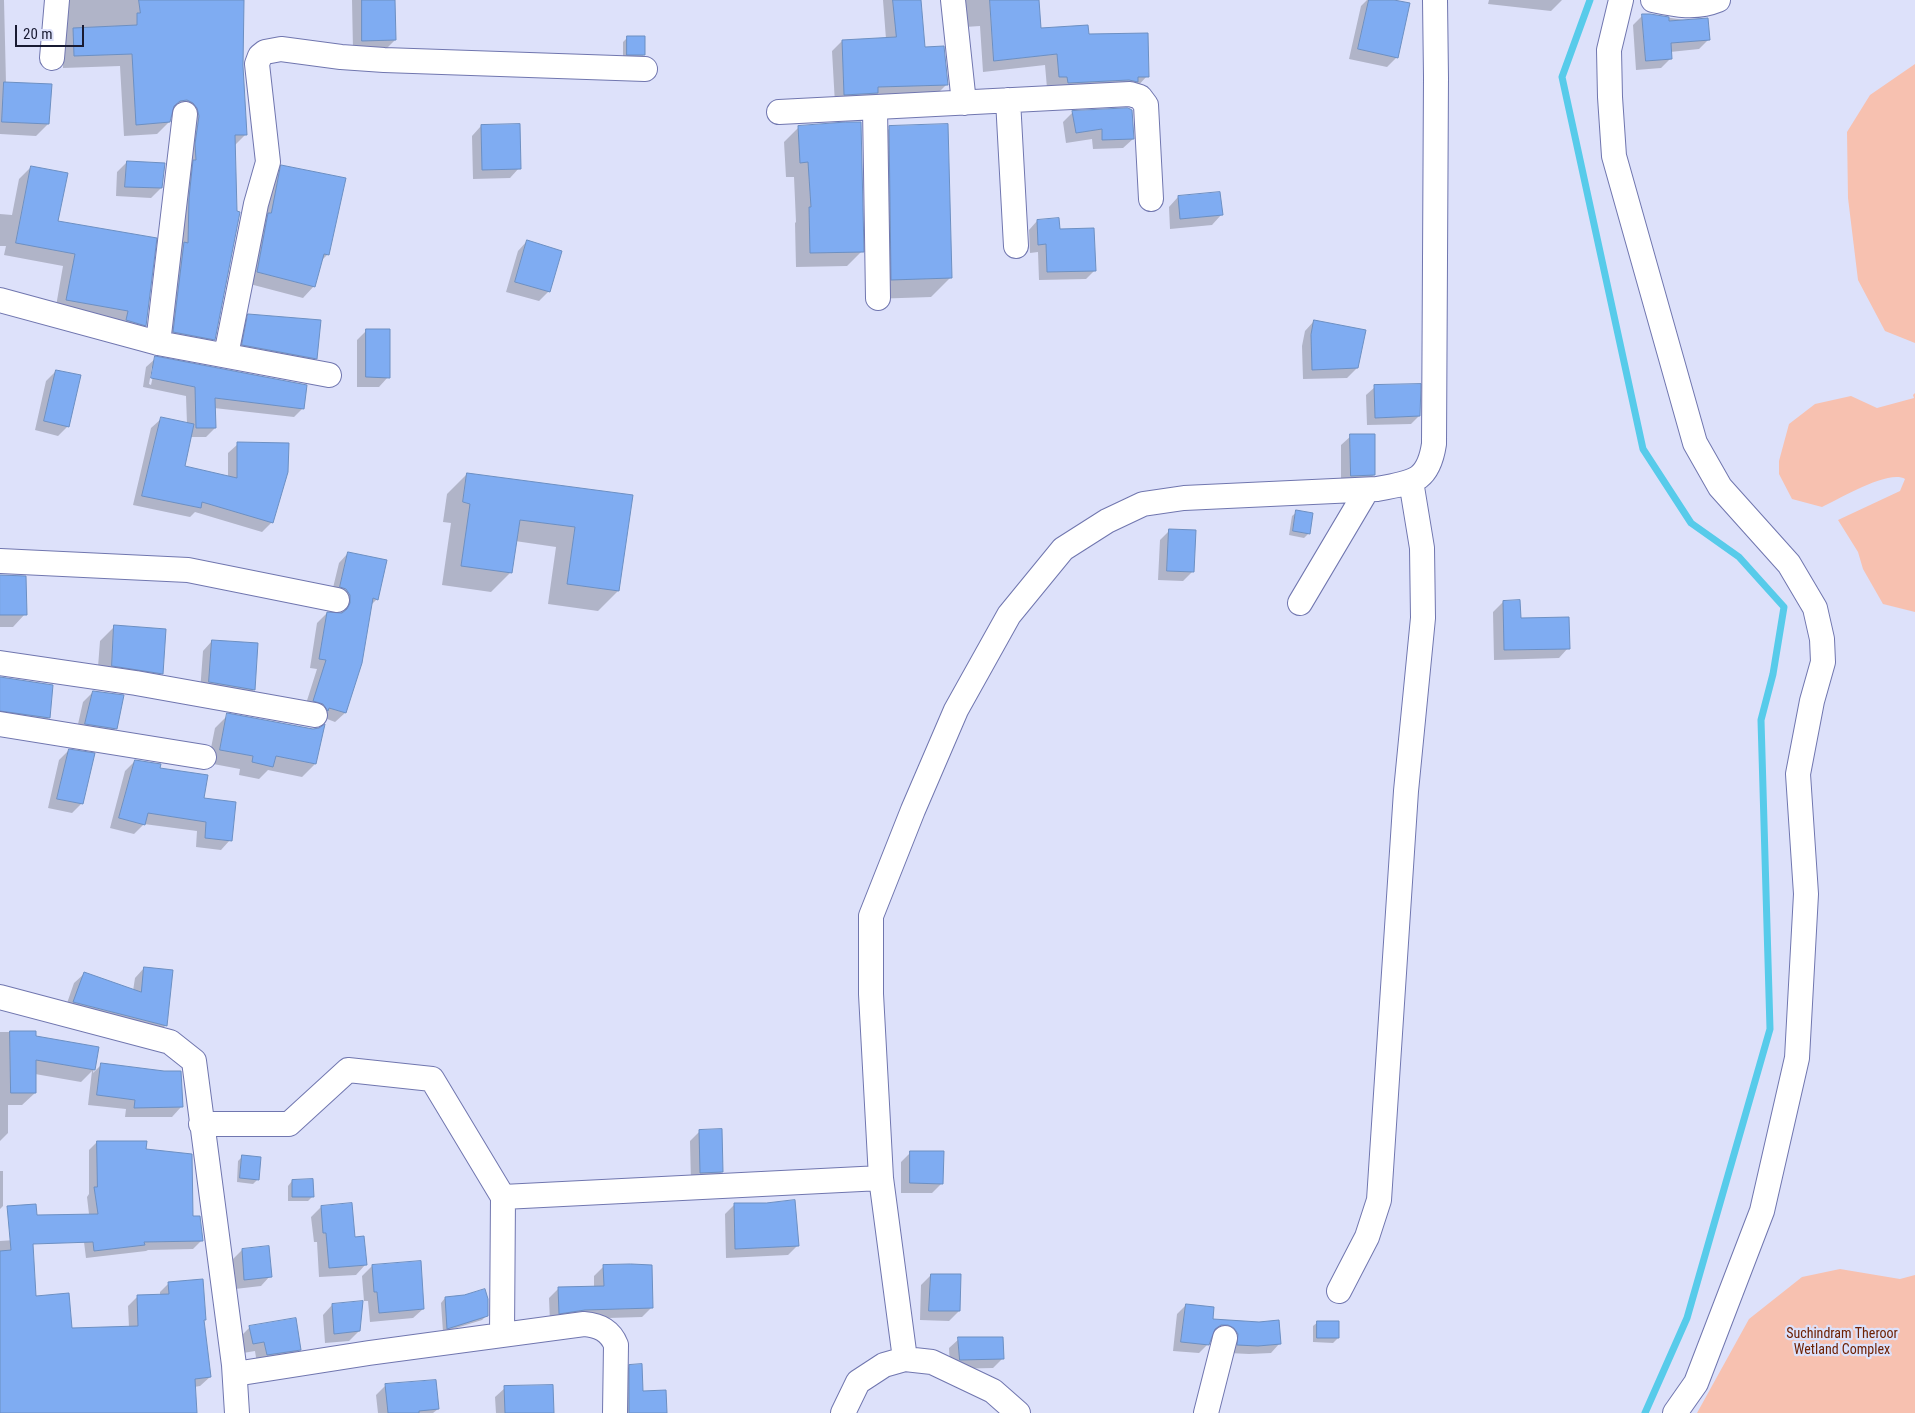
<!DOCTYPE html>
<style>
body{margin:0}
#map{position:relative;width:1915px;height:1413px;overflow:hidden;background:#dde1fa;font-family:"Roboto Condensed",sans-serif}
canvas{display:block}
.scale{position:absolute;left:15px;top:25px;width:69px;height:22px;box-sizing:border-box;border:2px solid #191b32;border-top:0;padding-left:6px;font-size:15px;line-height:18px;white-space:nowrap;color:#191b32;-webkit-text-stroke:4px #dde1fa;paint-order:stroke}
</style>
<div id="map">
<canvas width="1915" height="1413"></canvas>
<div class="scale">20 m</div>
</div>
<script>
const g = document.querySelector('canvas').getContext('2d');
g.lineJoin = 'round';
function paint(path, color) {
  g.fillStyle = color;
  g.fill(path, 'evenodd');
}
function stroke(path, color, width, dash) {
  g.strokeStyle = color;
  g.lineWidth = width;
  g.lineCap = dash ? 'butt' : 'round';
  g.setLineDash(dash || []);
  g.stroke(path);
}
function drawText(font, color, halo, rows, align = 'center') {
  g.font = font + ' "Roboto Condensed",sans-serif';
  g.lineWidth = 4.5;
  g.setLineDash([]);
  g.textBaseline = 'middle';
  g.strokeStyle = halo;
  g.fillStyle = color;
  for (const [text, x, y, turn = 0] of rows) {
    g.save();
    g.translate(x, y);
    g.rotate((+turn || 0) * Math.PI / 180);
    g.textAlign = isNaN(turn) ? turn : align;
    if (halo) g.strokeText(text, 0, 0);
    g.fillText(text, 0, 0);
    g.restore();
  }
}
paint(new Path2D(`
 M1915 64V343L1885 331 1858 280 1848 198 1847 132 1870 95Z
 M1915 393V612L1883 604 1863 569 1858 552 1838 520 1900 491 1905 479C1889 469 1839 499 1822 507L1792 499 1779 474V461L1789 424 1815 404 1851 396 1877 408 1914 398 1913 395Z
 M1840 1269 1900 1279 1915 1275V1413H1697L1749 1319 1802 1277Z`), '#f7c1b0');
paint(new Path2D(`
 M0 0H4L6 83 48 124 36 136 0 134Z
 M61 0H242V66L246 134 234 146 214 339 202 351 161 344 174 112 171 113 169 122 157 134 124 136 120 66 63 68Z
 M352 0H394L395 40 385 50H353Z
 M883 0H920L924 48 947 84 937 94 835 104 832 51 842 41 886 39Z
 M963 0H1037L1039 30 1088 35 1147 76 1136 88H1047L1045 65 983 72 980 26 965 27Z
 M1367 0H1388L1397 57 1387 67 1349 59 1361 6Z
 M1489 0H1562L1551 11 1488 4Z
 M1643 15H1650L1685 20 1709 39 1699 49 1670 52 1671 58 1661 68 1636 70 1633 25Z
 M628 37 644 55 639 59H623V42Z
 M1073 112 1133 139 1123 148 1093 149 1092 139 1066 143 1063 122Z
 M481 126 519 168 510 178 473 179 472 136Z
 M799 127 862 251 847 266 796 267 795 223 796 222 794 177H786L784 142Z
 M890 128 951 277 931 297 872 299 870 147Z
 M127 162 161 188 151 198 116 196 117 172Z
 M282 166 328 254 321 261 314 286 303 298 246 283 270 178Z
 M31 167 57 222 145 325 133 337 55 312 63 266 4 255 6 246H0V214L12 215 19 179Z
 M1178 197 1221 215 1212 225 1170 229 1169 207Z
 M1037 221 1095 270 1086 279 1039 280 1038 252 1030 253 1029 230Z
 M527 241 549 291 539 301 506 292 518 251Z
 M249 316 316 358 301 373 228 359 234 330Z
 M1314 321 1357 368 1347 378 1303 379 1302 346 1305 331Z
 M367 330 388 377 379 387H357V340Z
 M156 358 303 408 294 417 214 408 215 428 206 437H190L184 467 228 477V453L238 444 272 522 262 532 195 512 190 517 133 505 151 428 161 419 187 424 186 396 143 387 146 367ZM152 367H155L151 385 149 384Z
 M56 371 68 426 58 436 35 430 46 381Z
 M1375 387 1419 416 1411 424 1367 425 1366 395Z
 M1351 436 1374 475 1364 485 1341 486V445Z
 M467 474 631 497 618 591 598 611 548 604 556 547 515 541 511 572 491 592 442 585 451 523 443 522 447 494Z
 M1297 512 1309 533 1304 538 1289 535 1292 516Z
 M1170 530 1192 572 1183 581 1158 580 1160 540Z
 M348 553 377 599 370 606 345 713 335 722 304 710 317 669 310 668 317 623 327 613 341 614V605L331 596 339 563Z
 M0 575 25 577V614L13 627H0Z
 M1503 602 1520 619 1568 648 1559 658 1494 660 1493 612Z
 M115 626 162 673 147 688 97 680 100 641Z
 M212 641 254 690 244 699 200 692 203 651Z
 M0 680 49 718 34 732 0 727Z
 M93 692 116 728 106 738 76 733 83 702Z
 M228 715 315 764 302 777 268 770 259 779 239 775 240 769 208 763 215 728Z
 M69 750 82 803 72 813 48 808 59 760Z
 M135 761 159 769 203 799 230 840 221 850 196 847 197 831 144 824 134 834 110 828 125 771Z
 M144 968 166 1025 156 1035 64 1012 74 983 84 974 133 991 135 978Z
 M0 1032H35V1038L98 1048 93 1073 101 1065 181 1107 172 1117H125L126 1109 88 1105 92 1071 81 1082 35 1074V1093L22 1105H8V1133L0 1141Z
 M700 1131 722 1172 712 1181 691 1182 690 1141Z
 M97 1142 145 1150 192 1217 201 1241 193 1249 148 1250 146 1251 86 1258 84 1242 97 1234 96 1214H89L87 1197 89 1194V1150Z
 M911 1152 942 1183 932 1193H901V1162Z
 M243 1156 258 1179 253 1184 237 1182 238 1161Z
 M0 1171H3V1206L0 1209Z
 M292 1181 313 1196 308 1201H288V1186Z
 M351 1204 354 1238 365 1265 356 1275 319 1277 317 1242H314L311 1217 321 1207Z
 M735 1204 798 1245 788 1255 726 1258 725 1214Z
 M31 1239 35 1298 71 1329 129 1327 128 1306 138 1296H160V1292L169 1283 202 1321 210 1377 200 1386 194 1387 196 1413H0V1241Z
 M242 1250 270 1276 261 1286 235 1289 232 1260Z
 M372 1266 423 1309 413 1318 370 1322 368 1301H364L362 1276Z
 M604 1266 652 1307 642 1317 575 1319 550 1323 549 1298 559 1288 594 1287V1276Z
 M931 1275 959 1311 949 1321 920 1320 921 1285Z
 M445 1298 487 1315 482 1320 443 1332 441 1303Z
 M332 1305 359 1331 349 1341 325 1343 323 1315Z
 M1186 1305 1211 1320 1259 1323 1279 1344 1271 1353 1249 1354 1229 1353 1219 1333H1212L1208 1344 1199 1353 1173 1351 1177 1314Z
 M1318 1322 1338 1338 1333 1343 1313 1342V1326Z
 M250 1327 299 1349 290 1359 257 1364 255 1351 243 1353 240 1337Z
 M959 1339 1002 1359 993 1368 950 1369 949 1348Z
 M630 1366 642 1392 666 1413H618V1378Z
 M386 1385 438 1409 433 1413H378L376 1395Z
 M505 1388 553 1413H496L495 1397Z`), '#0003');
stroke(new Path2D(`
 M1590 0 1562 77 1643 449 1691 523 1739 557 1784 607 1773 674 1761 720 1770 1029 1687 1318 1645 1413`), '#57cbea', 7);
const building = new Path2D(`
 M139 0H244L243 66 247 135H235L237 211 240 212 215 340 173 332 184 242 188 243 189 198 193 160H196L195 144 199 116 197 108 193 103 187 100 180 101 174 106 170 122 136 125 132 54 74 56 73 28 137 25V13H140Z
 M362 0H395L396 40 362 41Z
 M893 0H921L925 47 944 46 948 85 878 87V93L844 95 842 40 896 37Z
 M990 0H1039L1041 28 1088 25 1089 34 1148 33 1149 77H1138V82L1129 80 1068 83 1067 77H1059L1057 54 994 61Z
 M1369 0H1394L1410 3 1398 58 1358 49Z
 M1642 14H1650L1669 17V21L1708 18 1710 40 1671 43 1672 59 1646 61Z
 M627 36H645V55H627Z
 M4 82 52 84 49 124 2 122Z
 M1128 108 1132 110 1134 139 1102 140V129L1076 133 1072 111Z
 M846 122H861L864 252 810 253 809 207H811L808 162 800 163 798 126Z
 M520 124 521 169 482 170 481 125Z
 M948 124 952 278 891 280 889 126Z
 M127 161 165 163 162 188 125 187Z
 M281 165 346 178 329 255 324 254 315 287 257 272 268 213H271Z
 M31 166 68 173 58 221 157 238 146 326 126 320 128 311 66 300 75 254 16 243Z
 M1220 192 1223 215 1180 219 1178 196Z
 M1059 218 1060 229 1094 228 1096 271 1047 272 1046 244 1038 245 1037 220Z
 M527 240 562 251 550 292 515 282Z
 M248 314 321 320 317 359 242 345Z
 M1314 320 1366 330 1358 368 1312 370 1311 335Z
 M366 329H390V378L366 377Z
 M155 356 307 385 304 409 215 398 216 428H196L195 387 151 378Z
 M56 370 81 375 69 427 44 421Z
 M1421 384 1420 416 1375 418 1374 385Z
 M161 417 194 424 185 466 237 478V442L289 443 288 472 273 523 202 502 201 508 142 496Z
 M1350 434H1375V475L1351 476Z
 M467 473 633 495 619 591 567 584 575 527 520 520 512 573 461 566 470 504 463 502Z
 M1296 510 1313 513 1310 534 1293 531Z
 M1169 529 1196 530 1194 572 1167 571Z
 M348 552 387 560 378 600 373 598 362 663 346 713 329 708 328 711 323 704 313 701 326 660 319 659 327 612 342 613 347 609 350 603V595L346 589 340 587Z
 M0 575 26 576 27 615H0Z
 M1520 600 1521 618 1569 617 1570 649 1504 650 1503 601Z
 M114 625 166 629 163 674 112 666Z
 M212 640 258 643 255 690 209 682Z
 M0 677 53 685 50 718 0 711Z
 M93 691 124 695 117 729 85 724Z
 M227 713 313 729 319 728 325 724 316 764 276 756 273 767 252 762 253 756 220 750Z
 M69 749 95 753 83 804 57 799Z
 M135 760 161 764 160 768 208 775 204 798 236 802 232 841 205 838 206 822 148 813 145 825 119 818Z
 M144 967 173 970 167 1026 73 1002 84 972 141 992Z
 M10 1031H36V1036L99 1047 95 1070 36 1060V1093H11Z
 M101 1063 164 1071H181L183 1107 134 1108 135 1100 97 1095Z
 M722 1129 723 1172 700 1173 699 1130Z
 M97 1141H147L146 1149 192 1154 193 1216H200L203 1241 144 1242 145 1245 94 1251 93 1242 33 1244 36 1296 69 1293 72 1328 138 1326 137 1295 169 1294 168 1282 203 1279 206 1320H204L211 1377 195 1379 197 1413H0V1251L11 1250 7 1206 36 1204 37 1215 98 1214 94 1187H97Z
 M910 1151H944L943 1184 910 1183Z
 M242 1155 261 1157 259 1180 240 1178Z
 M313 1179 314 1197H292V1180Z
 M795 1200 799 1246 735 1249 734 1203H766Z
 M352 1203 355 1237 364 1236 367 1265 329 1268 326 1233H323L321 1206Z
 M269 1246 272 1277 244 1280 242 1249Z
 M421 1261 424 1309 379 1313 377 1292H374L372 1265Z
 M631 1264 652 1265 653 1308 585 1310 559 1314 558 1287 604 1286 603 1265Z
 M931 1274H961L960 1311H929Z
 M485 1289 488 1299V1316L447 1329 445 1297 464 1295Z
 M363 1301 360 1331 334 1334 332 1304Z
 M1186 1304 1214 1307 1213 1319 1259 1322 1279 1320 1281 1344 1258 1346 1237 1345 1238 1334 1234 1328 1228 1325H1221L1215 1329 1209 1345 1181 1342Z
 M296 1318 301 1350 267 1355 264 1342 253 1344 249 1326Z
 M1317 1321H1339V1338H1317Z
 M958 1337H1003L1004 1359 960 1360Z
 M642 1364 643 1391 666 1390 667 1413H629V1365Z
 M436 1380 439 1409 419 1411V1413H388L385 1384Z
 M553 1385 554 1413H505L504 1386Z`);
paint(building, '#7facf2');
stroke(building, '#6c8fc2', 1);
const minor = new Path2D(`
 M953 0 964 103
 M1621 0 1609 50 1610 97 1614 156 1695 443 1720 487 1789 564 1815 608 1822 639 1823 662 1812 701 1798 774 1806 894 1797 1058 1762 1211 1696 1383 1675 1413
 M1653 0C1676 5 1696 9 1718 0
 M52 58 57 0
 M1008 100 1016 246
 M875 108 878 298
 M779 112 1130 94 1140 97 1146 105 1151 199
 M0 300 158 343 329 375
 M158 343 185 114
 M226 355 256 204 268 162 257 64 260 56 265 52 281 49 341 57 384 60 645 69
 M0 561 188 570 337 600
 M1300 603 1367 490
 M0 663 136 683 315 715
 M0 724 204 757
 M0 997 170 1042 194 1061 234 1365 237 1413
 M201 1124H289L348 1070 432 1079 503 1197 502 1334
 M503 1197 881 1178
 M1339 1291 1367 1237 1379 1200 1406 791 1423 618 1422 548 1411 481
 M905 1359 881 1178 871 994V916L913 810 956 710 1009 615 1063 549 1107 521 1143 504 1184 498 1377 489C1412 482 1428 483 1434 444L1436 77 1435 0
 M235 1374 369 1353 584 1324C598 1325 610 1330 616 1345L615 1413
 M843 1413 858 1382 884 1365 905 1359 932 1362 993 1391 1018 1413
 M1206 1413 1225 1338`);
stroke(minor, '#7076af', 26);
stroke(minor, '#fff', 24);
drawText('14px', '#6d2104', '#dde1fa', [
 ["Suchindram Theroor",1842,1334],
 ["Wetland Complex",1842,1350]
]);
</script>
